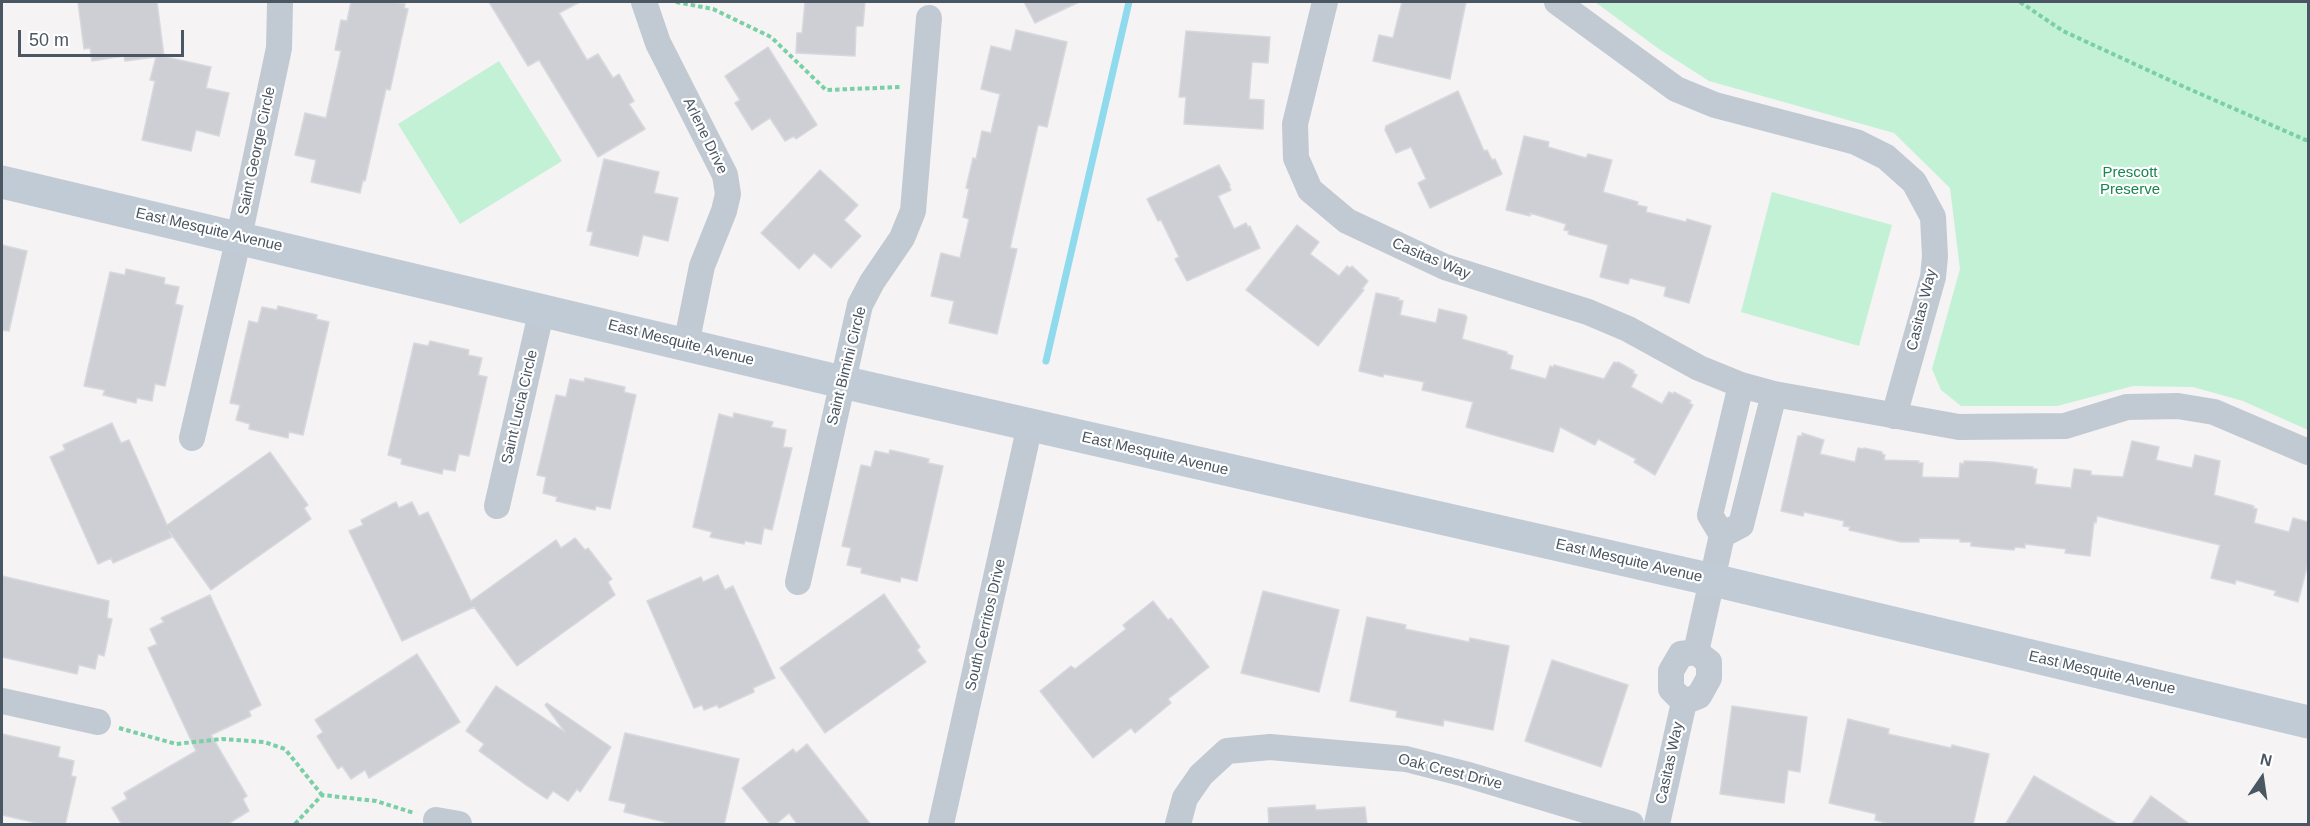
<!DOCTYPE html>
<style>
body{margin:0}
#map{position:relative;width:2310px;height:826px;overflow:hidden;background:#f5f3f3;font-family:Helvetica,sans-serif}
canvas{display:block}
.frame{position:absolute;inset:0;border:3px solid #4a5661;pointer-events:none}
.north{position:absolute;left:2232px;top:748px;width:60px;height:60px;-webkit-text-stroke:4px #fff;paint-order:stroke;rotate:13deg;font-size:16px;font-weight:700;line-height:24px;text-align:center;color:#4a5661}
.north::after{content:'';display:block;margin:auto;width:21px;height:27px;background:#4a5661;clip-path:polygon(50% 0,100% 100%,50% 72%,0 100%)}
.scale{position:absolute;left:18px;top:30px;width:166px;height:27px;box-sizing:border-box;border:3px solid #4a5661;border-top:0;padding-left:8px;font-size:18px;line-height:21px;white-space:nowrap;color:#4a5661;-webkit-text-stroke:4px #fff;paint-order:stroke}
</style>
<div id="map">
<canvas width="2310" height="826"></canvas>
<div class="frame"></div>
<div class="north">N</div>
<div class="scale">50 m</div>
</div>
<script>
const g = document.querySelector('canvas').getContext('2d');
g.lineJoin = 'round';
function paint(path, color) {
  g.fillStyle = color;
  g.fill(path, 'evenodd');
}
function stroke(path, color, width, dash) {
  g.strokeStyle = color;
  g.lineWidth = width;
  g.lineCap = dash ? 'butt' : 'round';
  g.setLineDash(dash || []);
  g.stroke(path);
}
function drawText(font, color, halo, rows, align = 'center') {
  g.font = font + ' Helvetica,sans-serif';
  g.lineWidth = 4.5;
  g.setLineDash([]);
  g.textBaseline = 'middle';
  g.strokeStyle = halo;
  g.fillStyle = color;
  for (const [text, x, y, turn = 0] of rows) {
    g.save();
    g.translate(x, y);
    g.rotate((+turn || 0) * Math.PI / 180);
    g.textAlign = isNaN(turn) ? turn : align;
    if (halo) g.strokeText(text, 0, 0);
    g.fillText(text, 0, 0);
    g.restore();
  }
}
paint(new Path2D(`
 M1595 2H2308V430L2243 401 2193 387 2133 386 2057 406H1961L1941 390 1932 369 1960 269 1950 188 1894 133 1709 81 1659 49Z
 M499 61 562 161 460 224 398 124Z
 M1772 192 1892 225 1859 346 1741 312Z`), '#c3f1d5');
stroke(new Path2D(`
 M1046 361 1129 2`), '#90daee', 7);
const building = new Path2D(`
 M78 2H157L164 56H162L211 67 206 88 229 93 219 136 196 130 191 151 142 140 155 81 150 80 156 57 125 61 124 56 92 61 90 48 84 49Z
 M351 2H392L405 4 404 8 408 9 390 90 386 89 365 181 363 180 360 193 311 182 316 160 295 155 305 113 326 118 341 51 335 50 341 20 347 21Z
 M489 2H580L559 13 587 60 598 54 613 78 619 74 634 101 629 104 645 129 598 157 539 60 528 66Z
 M805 2H865L863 26H856L855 56 796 53 797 33H802Z
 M1024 2H1079L1035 23Z
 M1402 2H1466L1450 79 1373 61 1379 35 1393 38Z
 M1016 30 1067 42 1047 127 1038 125 1010 248 1017 249 997 334 949 323 954 301 931 296 941 253 960 258 969 219 963 217 969 189 966 188 973 158 976 159 982 131 991 133 1000 94 981 89 991 46 1011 51Z
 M1186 31 1270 37 1268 63 1252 62 1249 99 1264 100 1263 129 1184 124 1186 97H1179Z
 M768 47 817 125 796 139 794 136 785 141 770 118 752 130 735 103 740 100 725 76Z
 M1458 91 1484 151 1487 150 1492 160 1495 159 1502 174 1430 208 1418 183 1426 179 1411 147 1396 153 1385 130 1386 126Z
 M1524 136 1549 142 1548 147 1586 158 1588 154 1612 160 1603 192 1638 202 1637 205 1647 207 1646 212 1686 222 1687 219 1711 226 1689 303 1664 296 1666 287 1630 278 1628 284 1600 277 1608 245 1568 234 1569 231 1564 230 1566 224 1530 213V216L1506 210Z
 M604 159 659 172 654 193 678 198 668 241 643 235 638 256 590 245 593 232 587 231Z
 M1219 165 1230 185 1229 186 1231 190 1218 196 1234 229 1246 223 1248 227 1250 226 1260 248 1187 281 1175 259 1179 257 1161 220 1158 221 1147 199Z
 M820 170 858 205 844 220 861 236 831 268 814 253 799 269 761 233Z
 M1297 225 1319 242 1310 254 1339 276 1347 266 1350 268 1352 266 1368 281 1362 289 1364 290 1318 346 1246 290Z
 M2 245 27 251 9 331 2 330Z
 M126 269 165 278 164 284 179 287 175 304 183 306 165 386 155 384 152 401 137 398 136 403 103 395 105 390 84 386 110 272 125 275Z
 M1376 293 1399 298 1398 300 1403 301 1400 315 1436 323 1439 309 1465 315 1467 317 1462 339 1507 352V354L1513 356 1510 369 1546 379 1550 366 1553 367 1554 365 1604 379 1614 362 1617 363 1618 362 1634 371 1633 373 1637 375 1631 387 1662 404 1669 392 1673 394 1674 392 1691 401 1689 403 1693 405 1655 475 1634 462 1636 459 1598 439 1595 445 1560 427 1553 452 1466 427 1473 402 1422 390 1424 382 1384 374 1383 377 1359 371Z
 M278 306 317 315 316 319 329 322 303 435 289 432 288 438 249 429 250 424 236 420 240 405 230 403 249 321 258 323 262 307 277 310Z
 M430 341 469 350 468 355 482 358 478 375 487 377 469 456 459 454 455 471 443 469 442 474 401 464 402 459 388 455 414 343 428 346Z
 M585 378 625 387 624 392 636 395 610 509 596 506 595 510 556 501 557 497 543 493 546 477 537 475 556 395 566 397 570 379 584 382Z
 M734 413 773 422 771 427 786 430 783 447 792 448 772 530 764 528 761 544 745 541 744 544 710 537 712 532 693 527 719 414 733 418Z
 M112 423 121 443 129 440 167 525 270 452 308 505 304 508 311 519 211 590 169 531 172 537 113 563 111 558 98 564 50 457 65 450 63 445Z
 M1802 433 1824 440 1820 454 1855 462 1858 448 1863 449 1864 448 1882 452V454L1885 455 1884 460 1919 461 1918 463H1923L1922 477 1959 478 1960 463 1964 464V461L1993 462 2033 467V469H2037L2035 484 2071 488 2074 469 2091 471V475L2123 477 2132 441 2159 447 2156 460 2192 468 2195 455 2220 461 2214 495 2254 506 2253 508 2257 509 2254 523 2289 532 2293 518 2308 522V563L2298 602 2274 595 2276 591 2236 580 2235 584 2211 578 2220 545 2097 516 2096 523 2094 522 2090 556 2065 553 2066 549 2025 544V548L2015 547 2014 550 1971 546V542H1960V539L1919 538V542H1901L1849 530 1850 527 1843 526 1844 521 1804 512 1803 516 1781 511 1798 436H1802Z
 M890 450 929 459 928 463 943 466 917 581 901 577 900 582 861 573 862 568 847 565 851 548 842 546 861 465 871 467 875 451 889 454Z
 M396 502 399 508 412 502 419 516 428 512 471 601 556 540 561 548 575 538 585 550 588 548 612 579 608 582 615 595 517 666 474 607 402 641 349 531 363 525 361 520Z
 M718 575 725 590 733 586 775 678 753 688 754 692 719 708 717 705 704 710 702 705 694 708 647 601 701 577 703 582Z
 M2 576 109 601 107 618 112 619 104 656 98 654 95 669 79 665 77 674 2 657Z
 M1263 591 1339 610 1319 692 1241 673Z
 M884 594 920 647 917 650 926 662 825 733 780 668Z
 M210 595 261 705 249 711 251 716 211 735 247 796 243 799 249 811 226 825H122L112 808 127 799 124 793 196 751 148 648 157 644 150 629 164 622 161 618Z
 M1153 601 1168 620 1171 618 1209 667 1168 699 1171 703 1135 733 1131 728 1093 758 1040 691 1071 666 1075 669 1126 629 1123 625Z
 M1367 617 1406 625 1405 629 1469 642 1470 638 1509 646 1493 730 1444 720 1443 726 1396 717 1397 711 1350 701Z
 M417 654 460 722 369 778 365 770 351 779 342 766 338 769 317 736 323 732 315 720Z
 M1552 660 1628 685 1601 767 1525 741Z
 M496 686 565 732 545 705 547 703 611 747 580 792 577 789 568 801 553 791 547 799 526 785 479 751 484 744 466 731Z
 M1732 706 1807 717 1800 772 1788 770 1784 803 1720 794Z
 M1848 719 1889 729 1888 734 1951 748 1952 745 1989 754 1973 825H1893L1875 820 1876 814 1829 803Z
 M625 733 739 759 724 825H677L624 812 626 804 609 800Z
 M2 734 60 747 58 757 74 761 71 776 76 777 65 825H45L2 815Z
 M807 744 871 825H798L789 813 775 825H771L742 788 793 749 796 753Z
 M2034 776 2119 825H2005Z
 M2151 796 2191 825H2131Z
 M1315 805 1316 810 1365 807 1367 825H1269L1268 808Z`);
paint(building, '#cdcfd5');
stroke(building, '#d7d9de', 1.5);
stroke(new Path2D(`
 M676 2 713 9 771 37 826 90 901 87
 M2020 2 2063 31 2180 85 2308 141
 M119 728 176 744 222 739 264 742 285 749 322 795
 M295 824 322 795 376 801 414 813`), '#7ad0a6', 4, [4.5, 3]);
stroke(new Path2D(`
 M644 2 658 43 725 175 728 194 724 211 702 266 686 345
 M1325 2 1295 124 1296 158 1310 190 1347 221 1445 267 1588 312 1628 329 1699 368 1741 385 1774 394 1959 427 2065 426 2127 407 2178 406 2214 412 2308 452
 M1557 2 1676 89 1715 105 1856 142 1886 157 1914 182 1933 217 1935 256 1933 277 1894 416
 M192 438 239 237 279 48 280 4
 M497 506 542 309
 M1722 535 1741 525 1774 394
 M798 582 860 305 872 282 902 238 913 211 929 18
 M1696 652 1722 535 1710 515 1741 385
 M1696 652 1709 662V678L1699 696 1684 702 1671 689V671L1681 654Z
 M2 701 98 722
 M436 820 459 824
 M941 824 1030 425
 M1178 824 1185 798 1201 775 1227 751 1270 747 1406 759 1465 774 1631 824
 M1657 824 1684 702`), '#c1cad2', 26);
stroke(new Path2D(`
 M2 182 842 382 1713 580 2308 722`), '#c1cbd6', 33);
drawText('15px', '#4a5661', '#fff', [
 ["Arlene Drive",705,136,64],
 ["Saint George Circle",257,151,-78],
 ["East Mesquite Avenue",209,230,13],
 ["Casitas Way",1431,259,23],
 ["Casitas Way",1922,310,-76],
 ["East Mesquite Avenue",681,343,14],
 ["Saint Bimini Circle",847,366,-76],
 ["Saint Lucia Circle",520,407,-77],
 ["East Mesquite Avenue",1155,454,13],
 ["East Mesquite Avenue",1629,561,13],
 ["South Cerritos Drive",986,625,-77],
 ["East Mesquite Avenue",2102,673,13],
 ["Casitas Way",1670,763,-78],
 ["Oak Crest Drive",1450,772,14]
]);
drawText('15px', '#17864f', '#fff', [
 ["Prescott",2130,173],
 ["Preserve",2130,190]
]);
</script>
